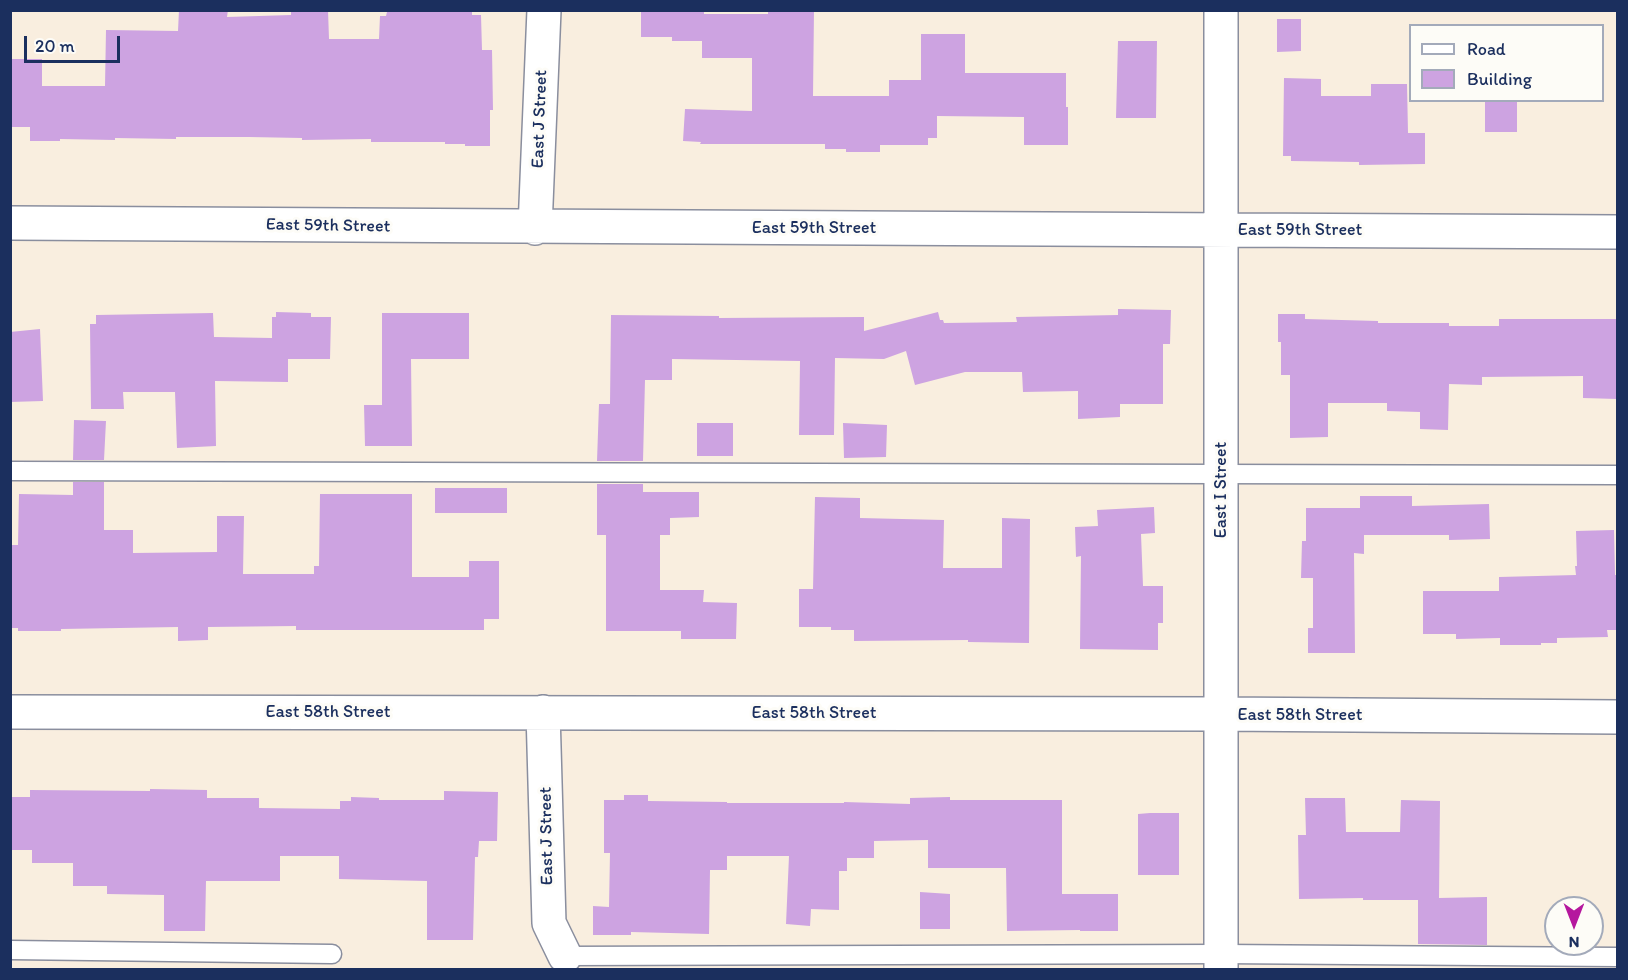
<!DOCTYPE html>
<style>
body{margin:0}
#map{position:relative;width:1628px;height:980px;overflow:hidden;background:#f9eedf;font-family:Itim,sans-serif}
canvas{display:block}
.frame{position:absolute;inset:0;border:12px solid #1b2f5e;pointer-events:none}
.legend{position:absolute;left:1409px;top:24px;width:195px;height:78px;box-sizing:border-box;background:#fdfcf7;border:2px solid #a3aaba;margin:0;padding:8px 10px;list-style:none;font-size:18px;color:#1b2f5e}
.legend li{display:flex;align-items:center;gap:12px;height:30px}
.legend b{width:30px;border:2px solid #a3aaba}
.north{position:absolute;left:1544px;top:896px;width:60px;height:60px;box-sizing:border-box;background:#fdfcf7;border:2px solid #a3aaba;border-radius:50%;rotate:180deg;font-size:16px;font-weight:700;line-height:24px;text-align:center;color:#1b2f5e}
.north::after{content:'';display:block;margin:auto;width:21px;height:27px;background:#b5179e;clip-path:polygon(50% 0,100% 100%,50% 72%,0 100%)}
.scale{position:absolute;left:24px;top:36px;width:96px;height:27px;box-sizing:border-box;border:3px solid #1b2f5e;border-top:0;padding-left:8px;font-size:18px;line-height:21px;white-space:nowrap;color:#1b2f5e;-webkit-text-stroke:4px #fdfcf7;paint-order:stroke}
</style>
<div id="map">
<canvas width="1628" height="980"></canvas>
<div class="frame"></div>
<ul class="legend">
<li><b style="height:8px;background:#fff"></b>Road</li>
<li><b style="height:16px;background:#cda3e1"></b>Building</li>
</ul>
<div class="north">N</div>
<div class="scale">20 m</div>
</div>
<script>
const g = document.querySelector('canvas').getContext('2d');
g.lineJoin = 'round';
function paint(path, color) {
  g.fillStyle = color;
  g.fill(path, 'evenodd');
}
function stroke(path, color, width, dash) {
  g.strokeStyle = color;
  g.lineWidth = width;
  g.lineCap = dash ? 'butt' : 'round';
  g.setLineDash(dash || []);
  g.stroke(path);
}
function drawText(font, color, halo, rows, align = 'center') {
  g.font = font + ' Itim,sans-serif';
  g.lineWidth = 6;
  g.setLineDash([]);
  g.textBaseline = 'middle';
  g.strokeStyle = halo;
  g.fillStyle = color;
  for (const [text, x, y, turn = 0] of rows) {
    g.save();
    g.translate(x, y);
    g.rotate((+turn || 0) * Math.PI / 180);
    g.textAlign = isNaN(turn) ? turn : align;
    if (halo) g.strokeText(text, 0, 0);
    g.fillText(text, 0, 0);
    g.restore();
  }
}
paint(new Path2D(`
 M179 10H228L227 17 291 15V10H328L329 39H379L380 16H386L387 12H472V15H481L482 50H492L493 110H490V146H465V144H445V142H371V139L302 140V138L249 137H176V139L115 138V140L60 139V141H30V127H10V59H42V86H105L106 30 178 31Z
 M641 10H704V14H768V10H814L813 96H889V80H921V34H965V73H1066V107H1068V145H1024V117L937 116V138H928V145H880V152H846V149H825V144H700L701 142 683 141 685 109 752 111V58H702V41H672V37H641Z
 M1277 19H1301V51L1277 52Z
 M1118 41H1157L1156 118H1116Z
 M1284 78 1321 79V96H1371V84H1407L1408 133H1425V164L1359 165V162L1291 161V156H1283Z
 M1485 100H1517V132H1485Z
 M1118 309 1171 310 1170 344H1163V404H1120V417L1078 419V391L1023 392 1022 372H965L915 385 906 351 884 359 835 358 834 435H799L800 361 672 359V380H645L643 461H597L599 404H610L611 315 719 316V318L864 317V331L938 312 940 320H943L944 323 1017 322 1016 317 1118 315Z
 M276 312 311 313V317H331L330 359H288V382L215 381 216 446 177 448 175 392H123L124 409H91L90 324H96V315L213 313 214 337 272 338V317H276Z
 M382 313H469V359H411L412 446H365L364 405H382Z
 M1278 314H1305V319L1378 321V323H1449V326H1499V319H1617V399L1583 398V376L1482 377V385L1449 384 1448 430 1420 429V412L1387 411V403H1328V437L1290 438V375H1281V342H1278Z
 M40 329 43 401 10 402V332Z
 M74 420 106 421 104 460H73Z
 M697 423H733V456H697Z
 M843 423 887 425 886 457 844 458Z
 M73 482H104V530H133V553L217 552V516H244L243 574H314V566H319L320 494H412V577H469V561H499V619H484V630H296V626L208 627V640L178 641V627L61 629V631H18V628H10V545H18L19 494 73 495Z
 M597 484H643V492H699V517L670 518V535H660V590H704L703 602 737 603 736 639H681V631H606V535H597Z
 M435 488H507V513H435Z
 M1360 496H1412V506L1489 504 1490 539 1449 540V535H1364V554L1354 553 1355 653H1308V628H1313V578H1301L1302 541H1306V508H1360Z
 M815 497 860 498V518L944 520 943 568H1002V518L1030 519 1029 643 968 642V640L854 641V630H831V627H799V589H813Z
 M1154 507 1155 533 1141 534 1143 586H1163V623H1158V650L1080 649 1081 556 1076 557 1075 527 1098 526 1097 510Z
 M1614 530 1615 575H1617V601H1616L1617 630H1607L1608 637 1557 638V643H1541V645H1500V638L1456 639V634H1423V591H1499V577L1576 575 1575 566H1577L1576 531Z
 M150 789 207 790V798H259V808L340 809V801H351V797L379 798V800H444V791L498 792 497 841H479L478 857H475L473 940H427V881L339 879V856H280V881H206L205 931H164V895L107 894V886H73V863H32V850H10V797H30V790L150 791Z
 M624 795H648V801L727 802V803H844V802L910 804V798L950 797V800H1062V894H1118V931H1080V930L1007 931 1006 868H928V840L874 841V858H847V871H839V910L811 909 810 926 786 924 789 856H727V870H710L709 934 631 932V935H593V906L609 907 610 853H604V800H624Z
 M1305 798H1345L1346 832H1400L1401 800 1440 801 1439 898 1487 897V945L1418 944V900H1363V898L1299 899 1298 835H1306Z
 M1150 813H1179V875H1138V814Z
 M920 892 950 894V929H920Z`), '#cda3e1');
const service = new Path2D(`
 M10 471 1618 475
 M10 950 332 954
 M565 956 1221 954 1618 957`);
const minor = new Path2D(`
 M10 223C546 228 1082 228 1618 232
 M535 228 544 10
 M10 712 1220 714 1618 717
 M543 712 549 923 565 956
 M1221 970V10`);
stroke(service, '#8a8e9e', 21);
stroke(minor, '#8a8e9e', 36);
stroke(service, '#fff', 18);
stroke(minor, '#fff', 33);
drawText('18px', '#1b2f5e', '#fdfcf7', [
 ["East J Street",540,119,-88],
 ["East 59th Street",328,226,1],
 ["East 59th Street",814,228],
 ["East 59th Street",1300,230],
 ["East I Street",1221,490,-90],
 ["East 58th Street",328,712],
 ["East 58th Street",814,713],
 ["East 58th Street",1300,715],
 ["East J Street",547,836,-91]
]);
</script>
